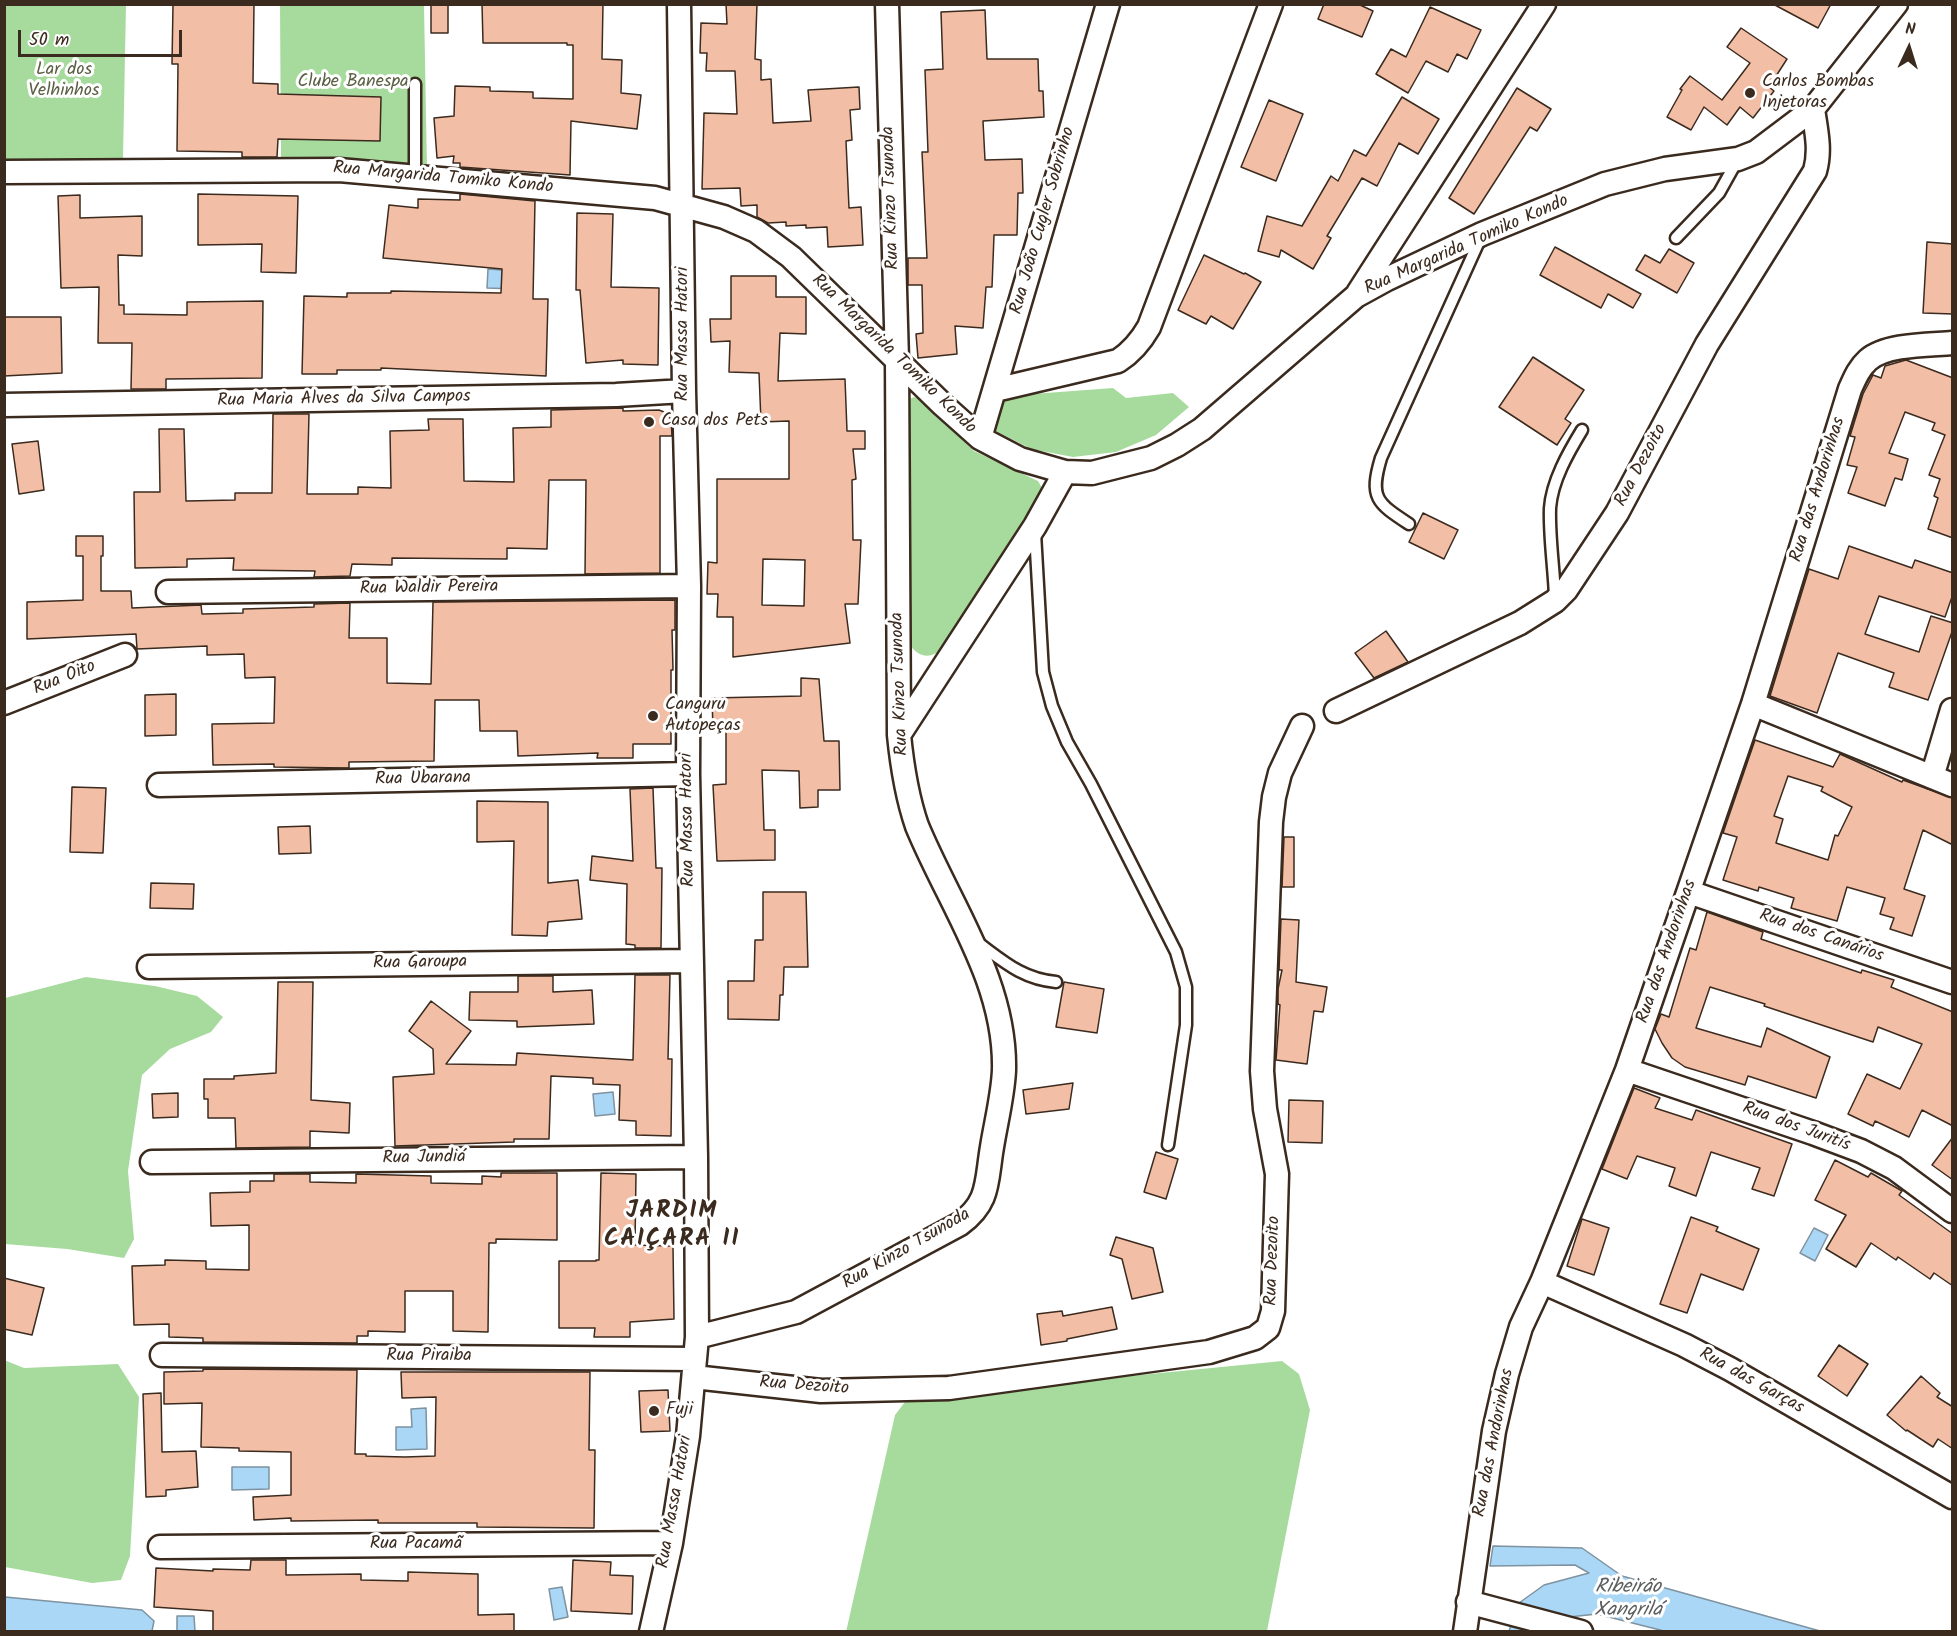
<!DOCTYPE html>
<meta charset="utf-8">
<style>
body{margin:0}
#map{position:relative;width:1957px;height:1636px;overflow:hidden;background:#fff;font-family:Kalam,sans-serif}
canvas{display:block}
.frame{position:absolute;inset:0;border:6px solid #3b2a1e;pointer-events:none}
.north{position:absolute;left:1879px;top:18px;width:60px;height:60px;-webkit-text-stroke:4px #fff;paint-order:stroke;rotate:4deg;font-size:16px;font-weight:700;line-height:24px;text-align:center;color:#3b2a1e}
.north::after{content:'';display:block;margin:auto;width:21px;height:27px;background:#3b2a1e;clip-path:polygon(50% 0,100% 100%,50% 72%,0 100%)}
.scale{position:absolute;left:18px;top:30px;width:164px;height:27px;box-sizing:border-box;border:3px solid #3b2a1e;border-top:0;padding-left:8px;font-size:18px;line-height:21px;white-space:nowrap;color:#3b2a1e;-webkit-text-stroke:4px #fff;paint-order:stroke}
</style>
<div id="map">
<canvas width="1957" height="1636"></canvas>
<div class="frame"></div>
<div class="north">N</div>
<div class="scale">50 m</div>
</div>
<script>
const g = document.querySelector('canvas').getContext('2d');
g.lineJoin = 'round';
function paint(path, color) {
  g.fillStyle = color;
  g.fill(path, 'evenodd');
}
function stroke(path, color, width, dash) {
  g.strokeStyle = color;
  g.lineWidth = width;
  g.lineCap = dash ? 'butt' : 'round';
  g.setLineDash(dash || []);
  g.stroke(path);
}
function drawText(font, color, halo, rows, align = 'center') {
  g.font = font + ' Kalam,sans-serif';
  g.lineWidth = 6;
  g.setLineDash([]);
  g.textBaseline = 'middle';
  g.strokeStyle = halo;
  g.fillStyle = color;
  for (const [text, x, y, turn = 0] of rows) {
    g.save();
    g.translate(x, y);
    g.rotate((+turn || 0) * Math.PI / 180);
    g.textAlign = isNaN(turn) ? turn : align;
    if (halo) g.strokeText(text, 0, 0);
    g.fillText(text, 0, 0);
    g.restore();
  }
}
paint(new Path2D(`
 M4 5H126L123 158 5 161Z
 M280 5H424L427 169 281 162Z
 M1113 388 1126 398 1173 393 1189 407 1156 435 1116 452 1073 457 1031 449 992 429 1006 396Z
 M914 397 920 399 974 451 1038 481 1042 488 1040 496 942 649C931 659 919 658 910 645L907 400Z
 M86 977 155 986 197 996 223 1017 211 1032 170 1049 142 1075 128 1171 134 1239 124 1258 67 1249 5 1244V998Z
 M4 1360 24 1368 118 1364 139 1397 130 1556 121 1580 92 1583 5 1567Z
 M1282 1361 1299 1374 1310 1410 1267 1631 846 1632 895 1415 908 1398Z`), '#a7db9d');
const water = new Path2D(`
 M488 269 517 271 516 289 487 288Z
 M613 1092 615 1114 595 1116 593 1094Z
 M1814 1228 1828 1235 1815 1261 1800 1253Z
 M426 1408 427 1449 396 1450V1427H412L411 1409Z
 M232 1467H269V1489L232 1490Z
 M1493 1546 1582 1548 1622 1576 1820 1631H1664L1597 1614 1569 1617 1550 1631H1509L1519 1603 1544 1585 1589 1573 1575 1565 1490 1566Z
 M562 1587 568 1617 554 1620 549 1589Z
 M5 1597 142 1610 154 1621 152 1631H5Z
 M177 1616H194L195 1631H177Z`);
paint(water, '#aad7f6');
stroke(water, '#7e92a0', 1.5);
const building = new Path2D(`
 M173 4H254L253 83 278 84V94L381 97 380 141 278 139 277 157H242V152L177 151 178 64H172Z
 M431 4H448V33H431Z
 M482 4H603L602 59 622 60 621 93 641 95 637 129 571 121 570 175 460 167V163H453L454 156 437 158 434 118 454 116 455 86 490 87V91L533 92V98L573 99V45H567V43H483Z
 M726 4H757L755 59 761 60V80L771 79 773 123 811 121 808 90 859 87 860 109 850 110 852 140 846 141 849 208 861 207 863 245 828 247 827 227 806 228V225L786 226V222L768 223 757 217V205L741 206 740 188 702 189 704 113 737 114 735 71H706L707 53H700L701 23 727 24Z
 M1324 4H1358L1373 11 1362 37 1318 19Z
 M1773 4H1831L1818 28Z
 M1430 7 1481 30 1467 59 1457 54 1448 72 1426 61 1408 93 1376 74 1391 49 1406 57Z
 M985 10 987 59H1038L1039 91H1043L1044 117 983 121 985 160 1022 159 1023 193H1018L1017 235H994L992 287H986L983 328 955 326 957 354 918 358 916 334 923 333 922 285H908V258H927L922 152H928L925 70 943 69 941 12Z
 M1741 28 1787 59 1769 87 1774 91 1753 118 1740 107 1727 125 1704 107 1691 130 1667 117 1682 90 1680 89 1690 76 1722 100 1750 63 1727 47Z
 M1517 88 1551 109 1537 131 1530 127 1474 214 1449 198Z
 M1402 97 1439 119 1418 154 1399 143 1377 186 1362 178 1327 236 1331 238 1313 269 1281 250 1279 257 1258 251 1267 216 1302 226 1331 176 1338 181 1354 150 1366 156Z
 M1269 100 1303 114 1276 181 1241 167Z
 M198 194 298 196 296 273 261 272 262 244 198 245Z
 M460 194 535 201 533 299H548L546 376 381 368V370H337V374H302L304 296 347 297V293H391V291L501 293 502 269 383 258 389 205 418 208V199L460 200Z
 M80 195V218L142 216V256L118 255 119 305H124V314L187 315V302L263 301 262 378 166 379V389H131L132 343H98L99 287 61 288 58 196Z
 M577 213 613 214 611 287 659 288 658 365 623 364V360L586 363 580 290H576Z
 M1927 242 1953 244V314L1923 313Z
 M1555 247 1641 294 1633 308 1608 294 1601 308 1540 275Z
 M1669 249 1694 263 1677 293 1636 270 1645 255 1660 263Z
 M1204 255 1244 274 1245 273 1261 282 1233 329 1211 316 1206 324 1178 310Z
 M731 276H776V297H806V334L780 333 778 381 845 379 847 431H865V449H853L856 479 852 480 853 540H861L858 604H845L850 643 733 657V617H717L718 594H707L708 562 717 563V479H789V421L761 422 759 373 729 372 730 341 711 342 710 319H731ZM763 559 805 560 804 606 762 605Z
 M4 317H61L62 373 4 376Z
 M1533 357 1584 390 1565 419 1571 423 1557 445 1499 407Z
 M1906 360 1953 378V538L1928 529 1938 498 1934 496 1940 479 1929 475 1945 435 1932 430 1935 423 1905 412 1889 453 1908 459 1902 480 1895 478 1885 506 1848 493 1857 467 1847 465 1855 437 1850 436 1863 394 1873 375 1881 378 1885 366Z
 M623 408V411L659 410 664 412 671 419 672 436H660V573L585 574 586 480H549L547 549 507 548V559L392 558V565L352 564 350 576 314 577 315 571 233 570 234 558 187 559V567L135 568 134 492H160L159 429H184L186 501 235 500V493H272L273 414H309L307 494H358V487L391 488 390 431 429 430 428 419H463L464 481 514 482 513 428 551 427V410Z
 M38 441 44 490 19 494 12 444Z
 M1423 513 1458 530 1444 559 1409 542Z
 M76 536H103V556H101V591H131L132 608 201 605 202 614 243 613V609L314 607V604L350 603 349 638H387V683L431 684 433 602 675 600V630H672L673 670H671V744H633V758H597L598 753 518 756 517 731H480L479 700H435L434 761 349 762V768H347L274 767V764L213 765 212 724 274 723 275 677 245 678 244 654 207 655V646L137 649 136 634 27 639V602L83 600V556H76Z
 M1849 546 1912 568 1915 560 1953 573V594L1945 617 1879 596 1865 634 1919 652 1931 616 1953 623V629L1928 700 1889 687 1894 673 1838 653 1817 713 1770 696 1809 569 1838 579Z
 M1386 631 1408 662 1374 678 1355 653Z
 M801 678 819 679 824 741H839L840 790H818V807L800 808 799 771 762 770 764 830H775V860L717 861 713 785 726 784V730H713L712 698 801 696Z
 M176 694V735L145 736V695Z
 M1755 740 1833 767 1840 754 1902 782 1903 780 1953 798V845L1923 830 1904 889 1925 896 1912 936 1890 929 1894 918 1880 914 1885 898 1847 887 1837 921 1791 908 1794 898 1759 887 1758 891 1723 880 1737 837 1723 833ZM1788 776 1823 787 1821 791 1852 807 1838 836 1835 835 1828 860 1776 843 1783 819 1774 816Z
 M72 787 106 788 103 853 70 852Z
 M653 788 656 868H662L661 948H635V945L626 944 627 884 590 880 592 856 633 861 630 789Z
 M477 801 548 802V883L578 880 582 919 548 922 547 936 512 935 514 841 477 842Z
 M310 826 311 853 279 854 278 827Z
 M1284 837H1294V887H1282Z
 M151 883 194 884 193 909 150 908Z
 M763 892H806L808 967H784L783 995H780L779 1020 728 1019V981H754L755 940H763Z
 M1707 912 1763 932 1761 939 1861 973 1862 970 1894 980 1891 987 1953 1012V1126L1922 1110 1909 1137 1875 1121 1873 1126 1848 1114 1867 1074 1900 1089 1922 1044 1878 1027 1873 1042 1764 1006 1765 1004 1710 987 1696 1028 1761 1047 1767 1028 1830 1057 1816 1098 1748 1076 1745 1085 1685 1067 1672 1058 1662 1043 1655 1029 1661 1014 1669 1017 1690 948 1696 950Z
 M1281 919 1299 920 1296 982 1327 987 1323 1012 1314 1011 1307 1064 1276 1060 1280 1005 1278 1004V989L1282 970H1279Z
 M635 975H670L668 1059H672L671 1136 636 1135V1121L619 1120 620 1085 593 1084V1078L551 1076 549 1139H514V1142L395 1146 393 1077 434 1074 433 1049 409 1031 431 1001 471 1031 446 1064 516 1065 517 1053 633 1060Z
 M518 976H553V992L592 990 594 1024 517 1027V1021L469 1020 470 992H518Z
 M278 982H313L311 1100 350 1103 349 1133 310 1131V1147L236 1148 235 1118H208V1099H204V1079H234V1076L276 1073Z
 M1064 982 1104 989 1097 1033 1056 1027Z
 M1073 1083 1069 1109 1026 1114 1023 1090Z
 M1634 1088 1660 1098 1655 1108 1692 1120 1696 1110 1792 1144 1774 1196 1752 1189 1760 1168 1711 1152 1696 1196 1669 1186 1675 1168 1637 1156 1627 1179 1602 1169Z
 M178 1093V1117L153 1118 152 1094Z
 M1289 1100 1323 1101 1322 1143 1288 1142Z
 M1953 1137V1180L1932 1165Z
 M1156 1152 1178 1159 1166 1199 1144 1192Z
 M1835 1160 1868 1177 1871 1173 1902 1191 1899 1195 1953 1234V1286L1934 1273 1930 1279 1898 1257 1896 1260 1871 1243 1856 1267 1826 1249 1846 1215 1815 1200Z
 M501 1173H557V1240L496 1239V1243H489L488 1332 453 1331V1291H405V1332L368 1331V1336H357V1343L203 1342V1338L169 1337V1324L134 1325 132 1266 165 1265V1260L206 1261V1269L249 1270V1225L211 1226 210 1193 250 1192V1181H274V1174H310V1182L356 1183V1174L431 1176V1183L482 1184V1176L501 1177Z
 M601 1173 636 1174 635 1245 673 1246 674 1319 630 1322V1337H594L595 1328H559V1261H596V1260H599Z
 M1691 1217 1718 1227 1716 1231 1759 1249 1743 1290 1701 1274 1687 1313 1660 1304Z
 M1582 1219 1609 1228 1594 1275 1567 1266Z
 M1116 1237 1153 1248 1163 1292 1132 1299 1122 1259 1110 1255Z
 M4 1278 44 1288 32 1335 4 1329Z
 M1112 1307 1117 1329 1067 1339V1341L1041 1345 1037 1314 1062 1311 1063 1316Z
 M1839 1345 1868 1364 1847 1396 1818 1376Z
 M203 1369 357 1370 355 1454H366V1456L405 1457 435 1456 436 1397 402 1398 401 1372H590L589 1450H595L594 1528 477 1527V1523H378V1520L291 1521V1518L254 1520 253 1497 291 1495V1452L239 1451V1448L201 1447 202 1403 164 1404V1372L203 1371Z
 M1921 1376 1940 1393 1937 1397 1953 1407V1449L1938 1439 1933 1447 1907 1430 1906 1431 1887 1415Z
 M668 1390 670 1431 641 1432 639 1391Z
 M161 1393 162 1452 196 1451 198 1487 166 1490V1496L146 1497 143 1394Z
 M251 1560H286V1575L361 1574V1580L408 1581V1572L478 1574V1615L514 1614V1632H213V1611L154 1607 156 1568 213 1571V1569L250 1570Z
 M573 1560 611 1562 610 1575 633 1576 632 1614 571 1611Z`);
paint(building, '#f3bea6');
stroke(building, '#3b2a1e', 1.5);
const lane = new Path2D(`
 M415 176V84
 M1676 238 1719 193 1738 159
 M1409 524C1377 503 1369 498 1381 458L1481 237
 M1035 533 1043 672 1052 706 1067 742 1091 784 1176 952 1186 987V1025L1168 1145
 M1555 597C1554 568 1549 537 1550 508 1552 481 1568 453 1582 430
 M977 942C1003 961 1022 979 1056 982`);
const street = new Path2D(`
 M4 172 339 170 655 198 724 217 756 231 791 257 943 405 980 438 1020 459 1065 472 1092 473 1151 458 1177 445 1202 429 1356 296 1387 279 1482 234 1605 184 1665 169 1738 159 1756 152 1813 109 1896 4
 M1358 293 1544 4
 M995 390 1118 361C1132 352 1141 341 1149 327L1271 4
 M4 405 616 395 684 391
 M980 438 1108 4
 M168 592 689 586
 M4 703 125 655
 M1753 704 1952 785
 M1336 711 1520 623 1555 601 1566 590 1617 513 1707 344 1815 171C1821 150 1816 130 1813 109
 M899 735 1035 526 1065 472
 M1932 777 1952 710
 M159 785 688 774
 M1689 892 1952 982
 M149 967 691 961
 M1627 1070 1813 1133 1861 1151 1894 1168 1952 1211
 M152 1162 696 1157
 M1542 1282 1684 1345 1730 1369 1952 1497
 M697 1337 796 1312 960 1224C990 1202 986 1182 992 1147 996 1122 1003 1095 1004 1070 1006 981 950 906 917 826 907 797 902 765 899 735L897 360 887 4
 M162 1355 695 1359
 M694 1377 821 1391 949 1388 1209 1352 1255 1338 1268 1328 1273 1311 1277 1174 1265 1109 1262 1071 1271 822 1274 797 1280 773 1302 726
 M160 1547 671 1543
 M1468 1602 1581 1632
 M651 1632 671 1543 688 1436 697 1337 696 1157 688 774 689 586 684 391 679 4
 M1465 1632 1494 1431 1507 1374 1521 1327 1542 1282 1627 1070 1753 704 1850 389C1855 378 1859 368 1868 360 1886 344 1929 345 1952 343`);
stroke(lane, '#3b2a1e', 15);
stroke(street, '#3b2a1e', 27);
stroke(lane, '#fff', 10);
stroke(street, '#fff', 22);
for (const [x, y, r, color] of [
 [1750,93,6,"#3b2a1e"],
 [649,422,6,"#3b2a1e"],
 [653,716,6,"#3b2a1e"],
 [654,1411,6,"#3b2a1e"]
]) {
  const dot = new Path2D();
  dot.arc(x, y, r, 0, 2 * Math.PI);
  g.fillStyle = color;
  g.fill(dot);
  stroke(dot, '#fff', 2);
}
drawText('18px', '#5b5f44', '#fff', [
 ["Lar dos",64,71],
 ["Velhinhos",64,92],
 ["Clube Banespa",353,83]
]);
drawText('18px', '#3b2a1e', '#fff', [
 ["Carlos Bombas",1762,83],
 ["Injetoras",1762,104],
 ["Casa dos Pets",661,422],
 ["Canguru",665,706],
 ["Autopeças",665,727],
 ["Fuji",666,1411]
], 'left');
drawText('18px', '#3b2a1e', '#fff', [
 ["Rua Margarida Tomiko Kondo",443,179,5],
 ["Rua Kinzo Tsunoda",892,198,-92],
 ["Rua João Cugler Sobrinho",1044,221,-74],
 ["Rua Margarida Tomiko Kondo",1467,246,-24],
 ["Rua Massa Hatori",684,334,-90],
 ["Rua Margarida Tomiko Kondo",893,355,44],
 ["Rua Maria Alves da Silva Campos",344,400,-1],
 ["Rua Dezoito",1642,466,-62],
 ["Rua das Andorinhas",1819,490,-73],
 ["Rua Waldir Pereira",429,589,-1],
 ["Rua Oito",65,679,-22],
 ["Rua Kinzo Tsunoda",901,684,-92],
 ["Rua Ubarana",423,780,-1],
 ["Rua Massa Hatori",689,820,-91],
 ["Rua dos Canários",1821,937,19],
 ["Rua das Andorinhas",1668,952,-71],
 ["Rua Garoupa",420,964,-1],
 ["Rua dos Juritís",1796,1128,20],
 ["Rua Jundiá",424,1159,-1],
 ["Rua Kinzo Tsunoda",907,1250,-30],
 ["Rua Dezoito",1274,1261,-88],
 ["Rua Piraiba",429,1357],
 ["Rua das Garças",1751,1382,29],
 ["Rua Dezoito",804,1387,4],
 ["Rua das Andorinhas",1495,1443,-79],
 ["Rua Massa Hatori",676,1502,-80],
 ["Rua Pacamã",416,1545]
]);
drawText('italic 20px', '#5c5e5f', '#fff', [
 ["Ribeirão",1628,1589],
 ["Xangrilá",1628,1612]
]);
g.letterSpacing = '1.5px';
drawText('bold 24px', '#3b2a1e', '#fff', [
 ["JARDIM",672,1213],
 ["CAIÇARA II",672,1241]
]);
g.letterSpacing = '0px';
</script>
